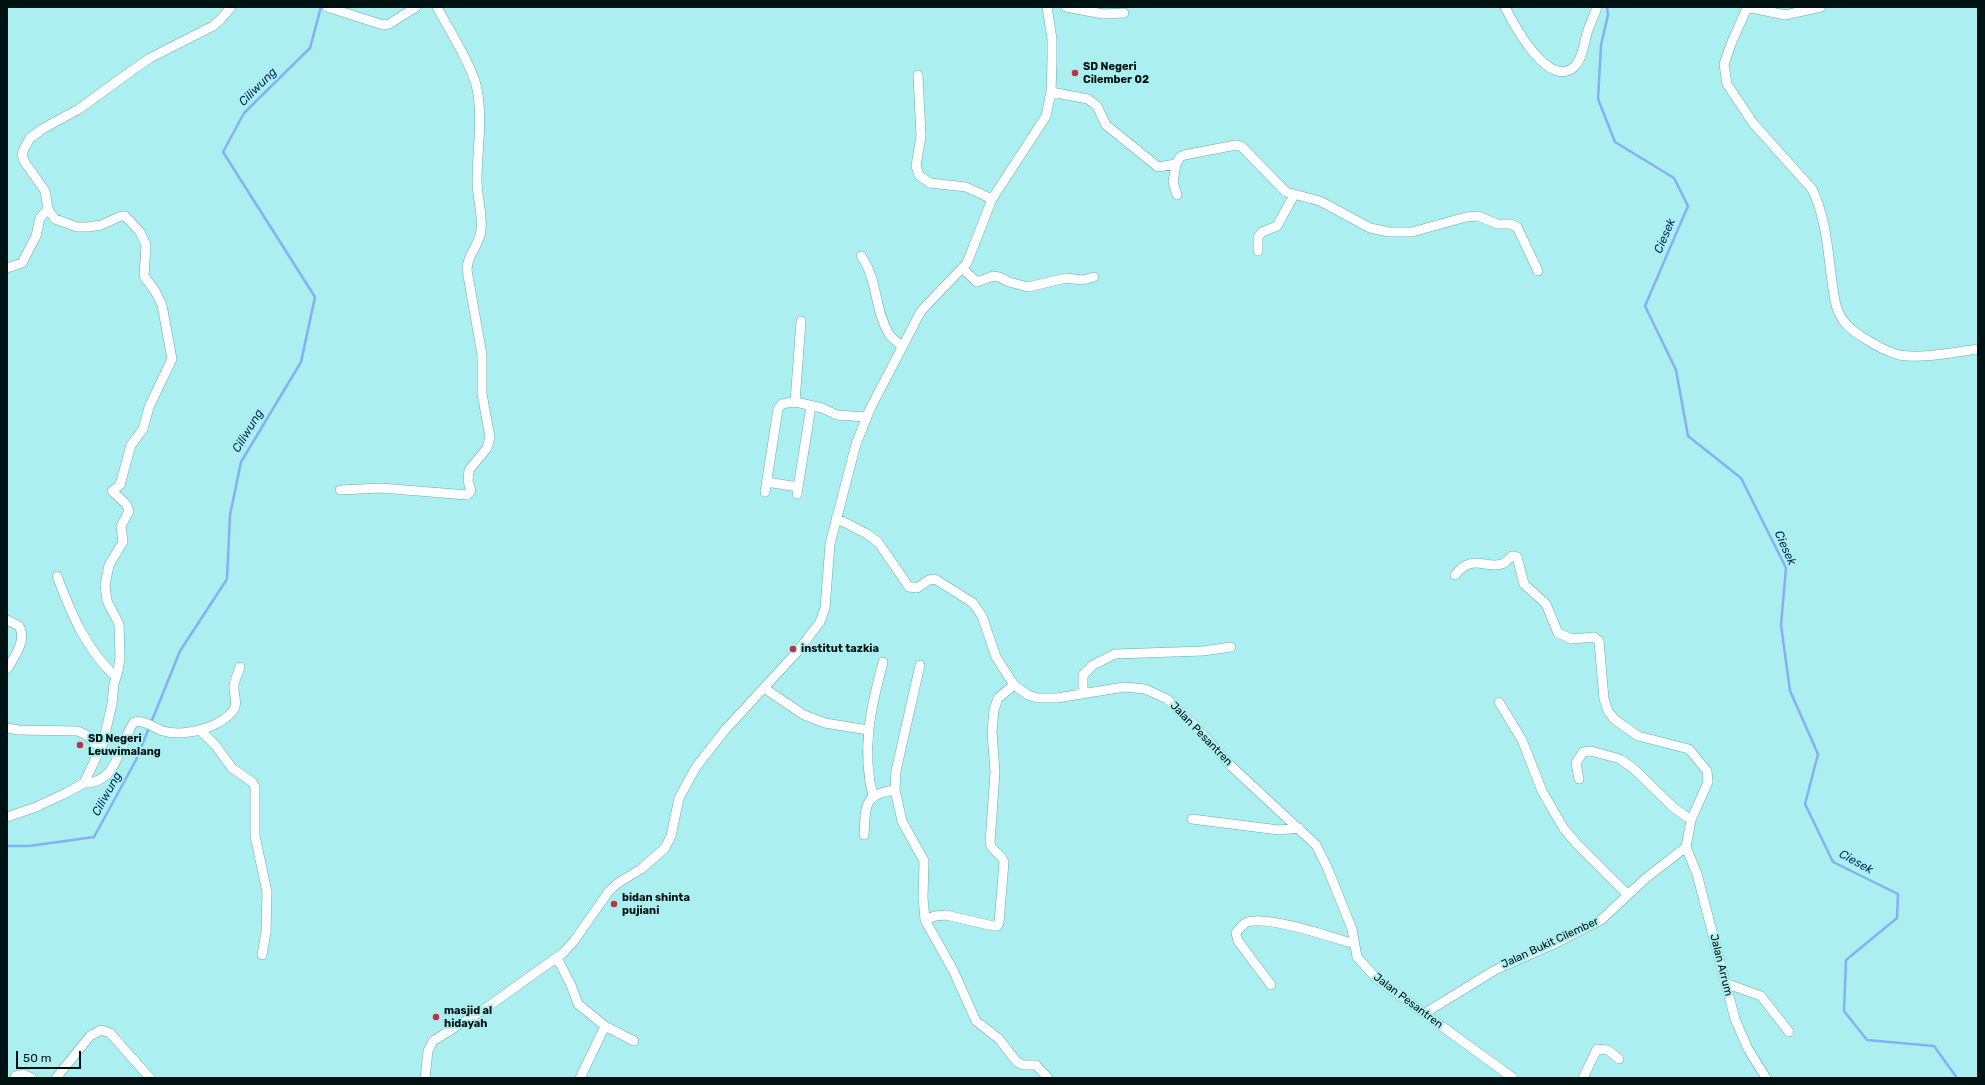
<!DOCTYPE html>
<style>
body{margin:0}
#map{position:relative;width:1985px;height:1085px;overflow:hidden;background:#abeff0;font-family:Rubik,sans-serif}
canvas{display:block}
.frame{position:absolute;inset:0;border:8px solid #001112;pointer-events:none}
.scale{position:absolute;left:16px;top:1051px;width:65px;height:18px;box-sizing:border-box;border:2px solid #001112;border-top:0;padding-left:5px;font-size:12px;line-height:14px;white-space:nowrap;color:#001112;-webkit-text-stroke:3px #abeff0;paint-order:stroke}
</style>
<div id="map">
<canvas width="1985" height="1085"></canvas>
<div class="frame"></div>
<div class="scale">50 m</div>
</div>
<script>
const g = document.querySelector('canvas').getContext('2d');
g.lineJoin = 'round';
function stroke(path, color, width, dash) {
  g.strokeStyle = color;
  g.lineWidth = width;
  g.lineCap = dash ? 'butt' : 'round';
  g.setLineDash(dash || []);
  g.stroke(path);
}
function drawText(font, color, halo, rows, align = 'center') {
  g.font = font + ' Rubik,sans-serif';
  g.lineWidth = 4;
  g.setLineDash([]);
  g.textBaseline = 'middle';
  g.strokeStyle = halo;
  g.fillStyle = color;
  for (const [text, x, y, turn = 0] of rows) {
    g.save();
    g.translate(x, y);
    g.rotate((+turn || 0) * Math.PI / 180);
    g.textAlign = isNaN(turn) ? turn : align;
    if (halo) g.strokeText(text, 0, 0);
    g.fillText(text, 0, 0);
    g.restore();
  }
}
stroke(new Path2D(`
 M1607 7 1608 15 1601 45 1598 99 1615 142 1674 178 1688 206 1645 306 1676 370 1688 436 1741 478 1786 568 1781 625 1790 691 1818 754 1805 804 1833 862 1898 894 1897 918 1846 960 1844 1011 1867 1040 1934 1046 1957 1078
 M7 846H29L94 837 136 760 180 651 227 579 230 515 241 462 301 362 315 297 223 152 244 113 310 48 321 7`), '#83b1f5', 2.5);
const minor = new Path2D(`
 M327 7 383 25 389 24 416 7
 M1066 7 1103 14 1124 13
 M1505 7C1514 25 1550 93 1576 65 1583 57 1584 43 1587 33 1590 24 1594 16 1597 7
 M1821 7 1785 15 1752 8 1746 10 1731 44 1724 64 1727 84 1753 123 1812 189C1829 224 1828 264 1835 301 1839 320 1849 329 1864 338 1875 345 1887 352 1899 355 1922 359 1955 352 1978 349
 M918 75 921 136 916 166 919 175 930 183 966 187 992 199
 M1051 92 1088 99 1097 106 1106 125 1158 167 1176 164 1180 157 1184 155 1236 145 1241 146 1286 192 1320 201 1370 228 1389 232H1412L1466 217 1478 216 1497 224H1510L1517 227 1538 271
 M1176 164 1173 182 1177 195
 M1258 251V237L1262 232 1277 226 1294 195
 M861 256C878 279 874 309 889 334 892 339 898 342 902 347
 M7 268 22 263 36 236 40 218 48 209
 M963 269 977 282 993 276 999 277 1009 282 1028 287 1066 278 1082 280 1094 277
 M795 402 801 321
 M767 482 798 487
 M340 490 381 488 467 495 471 491 468 481 469 470 487 448 490 437 482 394V355L467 270C467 254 480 245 481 230 483 214 477 197 477 181 477 151 483 119 477 89 473 67 448 28 437 7
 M765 492 778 409 782 404 792 402 800 403 822 408 837 415 866 417
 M797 494 811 406
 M836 518 867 534 878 542 909 587 917 588 929 580 935 579 973 603 982 616 996 657 1014 685 1028 695 1037 698H1057L1124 687 1145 689 1167 699 1197 728 1231 766 1316 845 1327 867 1352 929 1357 957 1377 979 1513 1078
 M1455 575C1472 553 1485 569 1502 564 1506 562 1509 559 1512 556L1517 557 1524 584 1546 604 1558 633 1572 639 1594 637 1599 641 1604 699 1608 711 1614 719 1638 736 1689 749 1707 771 1708 782 1691 820 1686 847 1697 874 1735 1019 1748 1049 1766 1078
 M57 576C71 613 86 650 116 677
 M7 620 19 626C27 640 15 656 7 669
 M920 665 896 771 895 790 902 821 924 861 923 898 925 920
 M1014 685 998 698 994 710 992 732 995 772 990 843C992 852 1002 854 1004 862L999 923 997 926H993L946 915 935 916 925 920 953 970 976 1021 999 1039 1017 1062 1023 1065H1036L1048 1078
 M764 688 804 715 825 723 868 730
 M1083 694V675L1093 665 1115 654 1203 651 1231 647
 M1499 702 1522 740 1542 791 1564 829 1577 844 1628 895
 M7 728 19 730 78 731 86 735 101 749
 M200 730 216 746 232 768 252 782 255 787V836L267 892 266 932 262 955
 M1579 779 1576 763 1583 752 1591 751 1620 759 1634 769 1674 808 1691 820
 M84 783C119 783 119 743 134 722 144 719 154 728 163 731 184 737 221 728 234 709 238 703 233 692 234 685 235 679 238 673 240 667
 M873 796C861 750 871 707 883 662
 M7 817 36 807 66 793 84 783 103 743 112 704 114 684 118 671 120 657 119 624 107 601 105 585 109 565 123 542 121 526 129 511 126 504 112 491 120 485 131 445 143 429 149 407 172 359 162 305 155 291 144 276 146 245 140 232 125 216H121L101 225 88 227H77L55 219 48 209 45 191 24 161 22 154 25 147 30 138 44 128 79 109 134 69 150 58 213 26 220 20 231 7
 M1192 819 1279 830 1299 828
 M864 835C866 807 862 794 895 790
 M557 958 571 985 578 1004 605 1026 634 1041
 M1725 983 1761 996 1789 1032
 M1271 985 1238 941 1236 933C1239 929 1243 924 1247 922 1267 915 1332 937 1354 944
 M1425 1013 1495 970 1554 944 1601 920 1646 878 1686 847
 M15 1076 23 1074 32 1078
 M56 1078 90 1036 101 1030 110 1033 150 1078
 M425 1078 428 1051 433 1041 486 1008 563 953 574 941 609 891 618 883 641 869 665 848 671 836 679 798 696 767 725 730 797 652 820 622 825 608 830 544 856 444 870 409 921 311 967 263 992 199 1046 116 1051 92 1052 62V39L1047 7
 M580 1078 605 1026
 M1583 1078 1597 1049 1608 1050 1619 1059`);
stroke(minor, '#6aacae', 10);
stroke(minor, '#fff', 9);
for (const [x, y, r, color] of [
 [1075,73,4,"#c02f44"],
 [793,649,4,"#c02f44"],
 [80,745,4,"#c02f44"],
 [614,904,4,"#c02f44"],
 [436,1017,4,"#c02f44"]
]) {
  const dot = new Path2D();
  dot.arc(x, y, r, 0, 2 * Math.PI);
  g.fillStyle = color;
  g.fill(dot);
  stroke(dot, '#abeff0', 1.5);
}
drawText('bold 11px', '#001112', '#abeff0', [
 ["SD Negeri",1083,67],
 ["Cilember 02",1083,80],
 ["institut tazkia",801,649],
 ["SD Negeri",88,739],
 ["Leuwimalang",88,752],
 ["bidan shinta",622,898],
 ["pujiani",622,911],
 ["masjid al",444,1011],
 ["hidayah",444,1024]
], 'left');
drawText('11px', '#001112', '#abeff0', [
 ["Jalan Pesantren",1201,734,46],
 ["Jalan Bukit Cilember",1550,943,-25],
 ["Jalan Arrum",1721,965,76],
 ["Jalan Pesantren",1408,1001,37]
]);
drawText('italic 12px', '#042a5d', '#abeff0', [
 ["Ciliwung",258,87,-45],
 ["Ciesek",1665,236,-67],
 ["Ciliwung",248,431,-59],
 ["Ciesek",1785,548,66],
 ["Ciliwung",107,794,-61],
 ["Ciesek",1856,862,29]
]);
</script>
